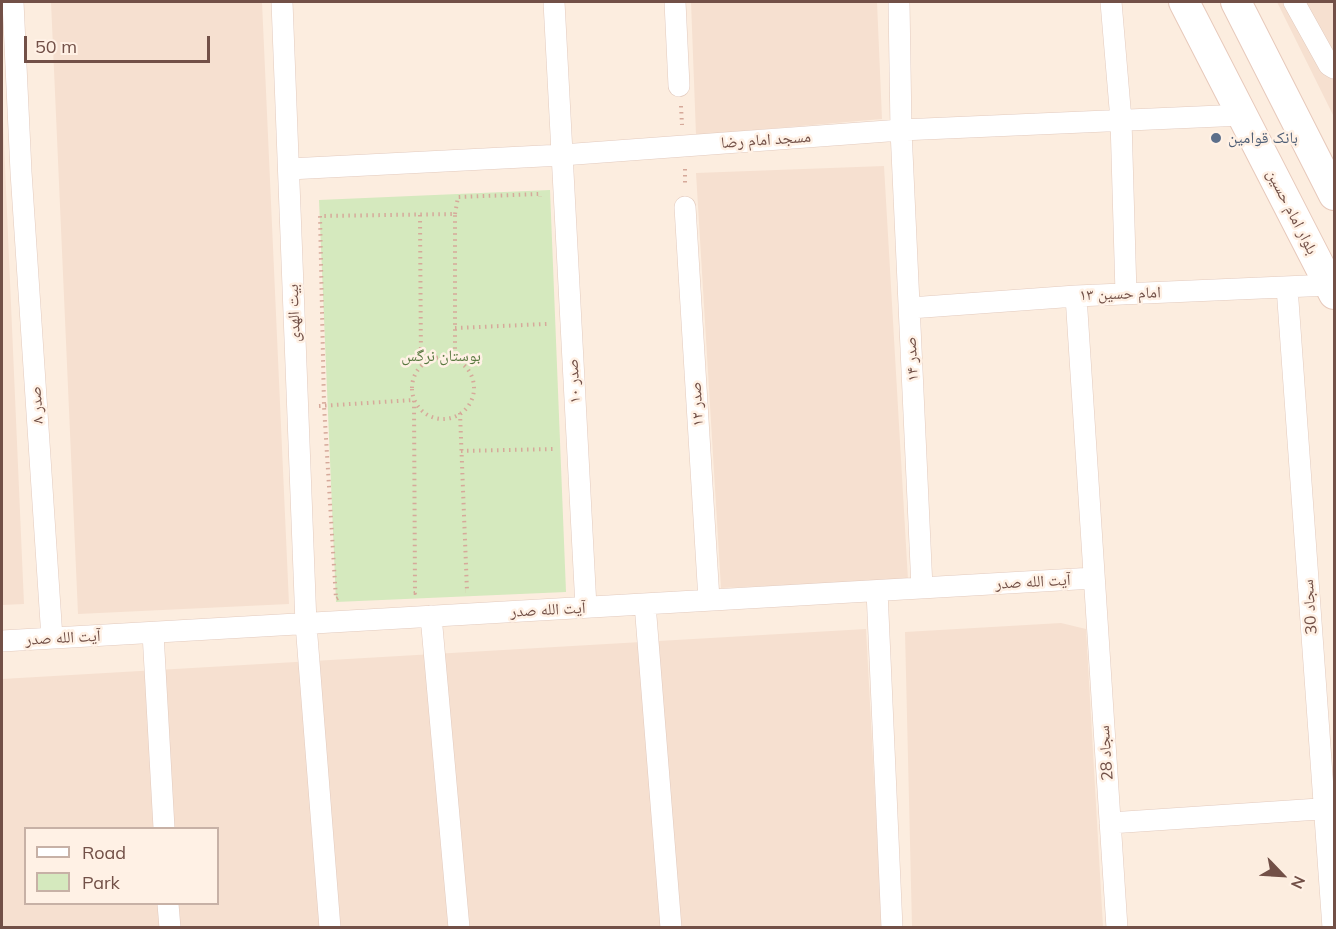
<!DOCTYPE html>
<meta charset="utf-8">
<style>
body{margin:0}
#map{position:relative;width:1336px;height:929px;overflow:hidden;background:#fceddf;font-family:Mulish,sans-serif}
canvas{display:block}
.frame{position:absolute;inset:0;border:3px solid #725047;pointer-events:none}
.legend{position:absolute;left:24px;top:827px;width:195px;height:78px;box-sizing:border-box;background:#fff1e5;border:2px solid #c7b1a6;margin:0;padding:8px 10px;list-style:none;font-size:18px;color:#725047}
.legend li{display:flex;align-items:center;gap:12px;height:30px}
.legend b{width:30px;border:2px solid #c7b1a6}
.north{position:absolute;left:1252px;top:845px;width:60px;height:60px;-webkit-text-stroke:4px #fff1e5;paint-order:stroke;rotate:115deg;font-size:16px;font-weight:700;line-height:24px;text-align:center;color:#725047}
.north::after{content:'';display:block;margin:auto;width:21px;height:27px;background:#725047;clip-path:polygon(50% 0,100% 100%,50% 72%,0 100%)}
.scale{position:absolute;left:24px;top:36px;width:186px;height:27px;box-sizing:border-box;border:3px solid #725047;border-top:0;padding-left:8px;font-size:18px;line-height:21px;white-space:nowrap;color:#725047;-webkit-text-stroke:4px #fff1e5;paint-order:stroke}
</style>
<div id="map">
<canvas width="1336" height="929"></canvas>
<div class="frame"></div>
<ul class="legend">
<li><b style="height:8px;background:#fff"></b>Road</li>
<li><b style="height:16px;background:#d5e9be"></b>Park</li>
</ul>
<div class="north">N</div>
<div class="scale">50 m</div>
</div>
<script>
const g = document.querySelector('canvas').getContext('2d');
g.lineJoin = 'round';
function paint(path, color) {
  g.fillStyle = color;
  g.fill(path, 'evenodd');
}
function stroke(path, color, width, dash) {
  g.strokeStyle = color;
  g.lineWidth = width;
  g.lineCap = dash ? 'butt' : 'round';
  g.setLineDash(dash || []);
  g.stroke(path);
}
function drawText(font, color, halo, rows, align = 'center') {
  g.font = font + ' Mulish,"Noto Naskh Arabic",sans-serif';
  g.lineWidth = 5;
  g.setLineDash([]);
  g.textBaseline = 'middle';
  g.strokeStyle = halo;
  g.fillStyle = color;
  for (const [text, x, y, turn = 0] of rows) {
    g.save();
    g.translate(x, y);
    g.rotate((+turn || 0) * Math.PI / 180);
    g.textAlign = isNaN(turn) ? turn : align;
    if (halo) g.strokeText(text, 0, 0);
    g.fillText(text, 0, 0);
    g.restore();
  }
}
paint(new Path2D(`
 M51 2H262L289 604 78 614Z
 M691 2H877L882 119 696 135Z
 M1277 2H1334V117Z
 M2 97 24 604 2 605Z
 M884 166 908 580 721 588 696 173Z
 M1061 623 1086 629 1103 927H912L905 632Z
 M866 629 882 927 2 928V679ZM26 828H218V904H26Z`), '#f6e0d0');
paint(new Path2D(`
 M550 190 566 592 336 602 319 200Z`), '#d5e9be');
const street = new Path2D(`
 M13 2 21 172 52 638
 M282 2 306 624 330 928
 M554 2 586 607
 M675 2 679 86
 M899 2 901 130 922 588
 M1111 2 1121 120 1126 294
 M1294 2 1329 65 1334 68
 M289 169 562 155 901 130 1243 115
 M685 207 709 600
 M1287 287 1333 928
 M1076 296 1117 928
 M910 308 1076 296 1330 285
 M877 591 892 928
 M645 604 671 928
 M431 616 459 928
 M153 633 164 828
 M2 641 1094 578
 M1110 823 1334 808
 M168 904 170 928`);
const secondary = new Path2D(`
 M1184 2 1334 294
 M1236 2 1334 195`);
stroke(street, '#e2cabe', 22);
stroke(secondary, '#e7c9bb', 32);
stroke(new Path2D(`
 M681 106 682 125
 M685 169V185
 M455 214 458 197 540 194V197
 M420 215 421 365
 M455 328 547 324
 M412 388a31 31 0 1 1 62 0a31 31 0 1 1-62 0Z
 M319 406 414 400 415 593H411
 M460 413 467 591H465
 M461 451 553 449
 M338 598 336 599 324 406 320 216 455 214V359`), '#d6a99a', 4, [1.5, 4.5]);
stroke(street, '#fff', 21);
stroke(secondary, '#fff', 30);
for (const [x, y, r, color] of [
 [1216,138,6,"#5c6f8a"]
]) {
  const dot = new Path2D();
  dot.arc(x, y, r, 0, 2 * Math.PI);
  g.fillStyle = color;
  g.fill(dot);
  stroke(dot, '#fff1e5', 2);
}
drawText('16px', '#4e5e75', '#fff1e5', [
 ["بانک قوامین",1228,138]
], 'left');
drawText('16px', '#725047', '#fff1e5', [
 ["مسجد امام رضا",766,140,-4],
 ["بلوار امام حسین",1292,212,63],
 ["امام حسین ۱۳",1120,294,-2],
 ["بیت الهدی",294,313,-92],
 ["صدر ۱۴",912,359,-93],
 ["صدر ۱۰",574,381,-93],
 ["صدر ۱۲",697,404,-93],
 ["صدر ۸",37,405,-94],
 ["آیت الله صدر",1033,582,-3],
 ["سجاد 30",1310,607,-94],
 ["آیت الله صدر",548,610,-3],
 ["آیت الله صدر",63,638,-3],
 ["سجاد 28",1106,753,-94]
]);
drawText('16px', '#58783f', '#fff1e5', [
 ["بوستان نرگس",441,356]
]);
</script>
